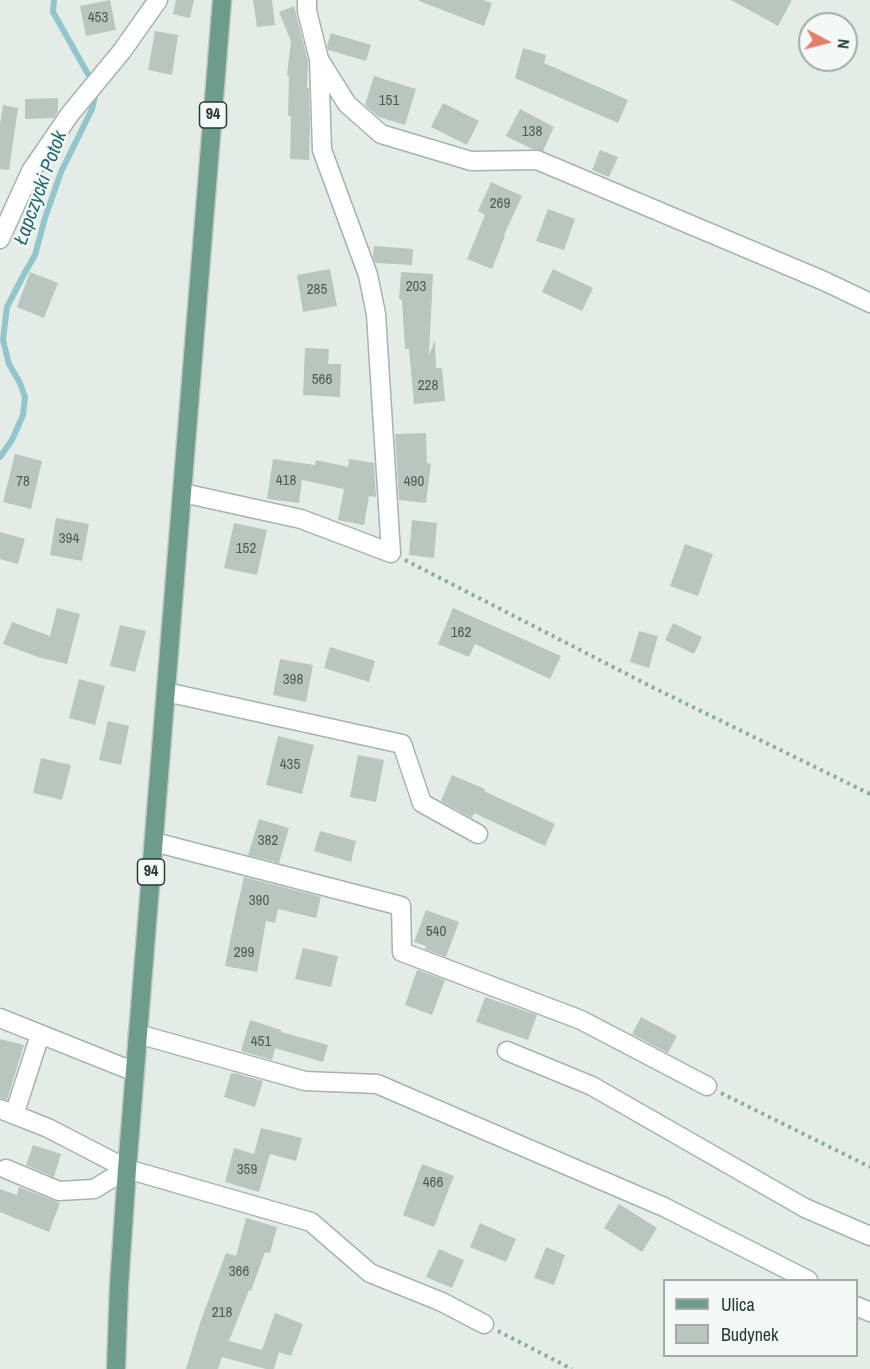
<!DOCTYPE html>
<meta charset="utf-8">
<style>
body{margin:0}
#map{position:relative;width:870px;height:1369px;overflow:hidden;background:#e4ece7;font-family:"Archivo Narrow",sans-serif}
canvas{display:block}
.legend{position:absolute;left:663px;top:1279px;width:195px;height:78px;box-sizing:border-box;background:#f4f8f6;border:2px solid #a1aca8;margin:0;padding:8px 10px;list-style:none;font-size:18px;color:#253b33}
.legend li{display:flex;align-items:center;gap:12px;height:30px}
.legend b{width:30px;border:2px solid #a1aca8}
.north{position:absolute;left:798px;top:12px;width:60px;height:60px;box-sizing:border-box;background:#f4f8f6;border:2px solid #a1aca8;border-radius:50%;rotate:97deg;font-size:16px;font-weight:700;line-height:24px;text-align:center;color:#253b33}
.north::after{content:'';display:block;margin:auto;width:21px;height:27px;background:#e37e6b;clip-path:polygon(50% 0,100% 100%,50% 72%,0 100%)}
</style>
<div id="map">
<canvas width="870" height="1369"></canvas>
<ul class="legend">
<li><b style="height:8px;background:#6d9c8c"></b>Ulica</li>
<li><b style="height:16px;background:#b9c6c0"></b>Budynek</li>
</ul>
<div class="north">N</div>
</div>
<script>
const g = document.querySelector('canvas').getContext('2d');
g.lineJoin = 'round';
function stroke(path, color, width, dash) {
  g.strokeStyle = color;
  g.lineWidth = width;
  g.lineCap = dash ? 'butt' : 'round';
  g.setLineDash(dash || []);
  g.stroke(path);
}
function paint(path, color) {
  g.fillStyle = color;
  g.fill(path, 'evenodd');
}
function drawText(font, color, halo, rows, align = 'center') {
  g.font = font + ' "Archivo Narrow",sans-serif';
  g.lineWidth = 4.5;
  g.setLineDash([]);
  g.textBaseline = 'middle';
  g.strokeStyle = halo;
  g.fillStyle = color;
  for (const [text, x, y, turn = 0] of rows) {
    g.save();
    g.translate(x, y);
    g.rotate((+turn || 0) * Math.PI / 180);
    g.textAlign = isNaN(turn) ? turn : align;
    if (halo) g.strokeText(text, 0, 0);
    g.fillText(text, 0, 0);
    g.restore();
  }
}
stroke(new Path2D(`
 M54 0 53 12 93 83
 M0 457 12 440 23 415 25 397 20 383 9 364 3 340 7 307 23 276 35 255 45 218 61 172 92 109 96 92`), '#92c6ca', 6);
paint(new Path2D(`
 M110 0 116 30 86 36 80 6Z
 M176 0H194L190 18 173 14Z
 M253 0H272L275 25 257 27Z
 M420 0H483L492 3 484 26 419 1Z
 M731 0H792L778 26Z
 M294 6 308 61 307 88H309L310 129 309 160 290 159 291 116H288L289 76 287 75 291 41 279 12Z
 M155 31 178 35 172 75 148 70Z
 M331 33 371 45 366 61 328 50 327 46Z
 M523 48 546 55 544 63 628 100 618 123 515 78Z
 M374 76 416 89 405 125 379 117 365 105Z
 M58 98V111L54 118 25 119V99Z
 M443 103 479 121 467 145 431 127Z
 M3 105 18 108 9 170 0 169V124Z
 M520 109 554 127 543 151 532 149 506 136Z
 M600 150 618 157 609 177 592 170Z
 M491 182 522 196 504 235 505 236 492 269 467 259 485 215 478 211Z
 M548 209 575 219 564 250 536 241Z
 M374 246 413 249 412 265 375 263 373 257Z
 M330 269 337 306 303 312 297 275Z
 M553 269 593 288 582 311 542 292Z
 M30 272 58 283 44 318 17 307Z
 M401 272 433 274 429 355 435 340 436 368H442L445 401 414 404 409 349H405L402 300 399 299Z
 M305 348 329 349 328 364H341L340 397 303 395Z
 M426 433 427 463 431 464 426 503 399 500 395 434Z
 M15 454 42 461 31 509 3 502Z
 M273 459 315 465 316 460 348 467 349 459 374 463 376 497 369 496 364 525 338 520 344 489 302 480 299 503 267 499Z
 M56 518 89 524 82 561 50 555Z
 M412 520 437 523 434 558 409 555Z
 M234 523 267 530 257 575 224 568Z
 M0 532 25 539 18 564 0 559Z
 M685 544 713 554 698 596 670 586Z
 M57 608 80 614 67 664 38 657 3 644 12 622 50 636Z
 M453 608 561 656 550 679 475 644 469 657 438 644Z
 M673 623 702 637 694 654 665 640Z
 M120 625 146 631 135 672 110 666Z
 M639 631 658 636 649 668 630 662Z
 M330 647 375 661 369 682 324 668Z
 M280 659 313 665 306 702 273 695Z
 M79 679 105 686 95 725 69 718Z
 M108 721 129 726 121 765 99 760Z
 M278 736 314 745 302 794 266 785Z
 M358 755 384 760 376 802 350 797Z
 M41 758 71 765 62 800 33 793Z
 M452 775 485 789 484 791 555 824 545 846 474 813 472 818 441 801Z
 M259 819 289 828 279 863 248 855Z
 M320 831 356 841 351 862 314 851Z
 M244 877 321 897 316 918 278 909 275 923 266 921 257 972 225 966 235 916Z
 M426 910 459 922 446 957 425 949 426 946 414 942Z
 M303 948 338 956 331 987 295 979Z
 M417 970 445 980 432 1015 405 1005Z
 M485 997 537 1015 528 1040 476 1022Z
 M641 1017 677 1036 668 1053 632 1034Z
 M250 1020 281 1030V1032L328 1045 323 1062 275 1048 272 1060 241 1051Z
 M0 1039 24 1045 7 1100 0 1098Z
 M231 1073 234 1074V1073L263 1081 255 1107 224 1097Z
 M261 1128 302 1138 296 1161 270 1154 259 1192 225 1182 234 1148 254 1154Z
 M33 1145 61 1154 54 1177 26 1165Z
 M422 1164 454 1176 434 1227 403 1215Z
 M19 1187 60 1203 49 1232 0 1212V1189L17 1195Z
 M619 1204 657 1228 642 1252 604 1228Z
 M246 1218 277 1227 270 1253 265 1252 251 1291 249 1290 229 1341 262 1350 275 1313 303 1324 291 1356 279 1352 274 1369H266L222 1357 218 1369H186L201 1320 226 1253 236 1256Z
 M480 1223 516 1239 506 1262 470 1247Z
 M546 1247 565 1255 554 1285 534 1278Z
 M439 1249 464 1260 452 1288 426 1277Z`), '#b9c6c0');
const minor = new Path2D(`
 M320 61 347 104 381 134 471 161 537 160 824 281 870 303
 M0 239 31 171 70 114 122 51 158 0
 M183 493 301 519 391 553 376 314 368 275 322 150 319 59 307 11V0
 M166 692 402 744 422 803 478 834
 M154 842 401 906 402 952 581 1020 707 1086
 M0 1018 135 1072
 M138 1034 305 1081 377 1084 664 1207 808 1280
 M507 1051 592 1086 805 1208 870 1236
 M0 1109 48 1128 127 1169 311 1222 370 1273 442 1302 484 1324
 M14 1115 40 1035
 M6 1169 59 1191 94 1189 127 1169
 M856 1306 870 1312`);
const major = new Path2D(`
 M116 1369 119 1286 127 1169 222 0`);
stroke(minor, '#a7b3ad', 21);
stroke(major, '#c2c8c6', 21);
stroke(new Path2D(`
 M405 560 654 688 870 794
 M721 1093 870 1167
 M498 1331 572 1369`), '#88ac9d', 4, [3, 4.5]);
stroke(minor, '#fff', 18);
stroke(major, '#6d9c8c', 18);
drawText('15px', '#4a5e56', null, [
 ["453",98,18],
 ["151",389,101],
 ["138",532,132],
 ["269",500,204],
 ["203",416,287],
 ["285",317,290],
 ["566",322,380],
 ["228",428,386],
 ["418",286,481],
 ["78",23,482],
 ["490",414,482],
 ["394",69,539],
 ["152",246,549],
 ["162",461,633],
 ["398",293,680],
 ["435",290,765],
 ["382",268,841],
 ["390",259,901],
 ["540",436,932],
 ["299",244,953],
 ["451",261,1042],
 ["359",247,1170],
 ["466",433,1183],
 ["366",239,1272],
 ["218",222,1313]
]);
for (const [x, y, w] of [
 [213,115,27],
 [151,872,27]
]) {
  const box = new Path2D();
  box.roundRect(x - w / 2, y - 13, w, 26, 4.5);
  g.fillStyle = '#f4f8f6';
  g.fill(box);
  stroke(box, '#253b33', 1.5);
}
drawText('bold 16px', '#253b33', null, [
 ["94",213,115],
 ["94",151,872]
]);
drawText('italic 20px', '#266a71', '#f4f8f6', [
 ["Łapczycki Potok",41,188,-70]
]);
</script>
